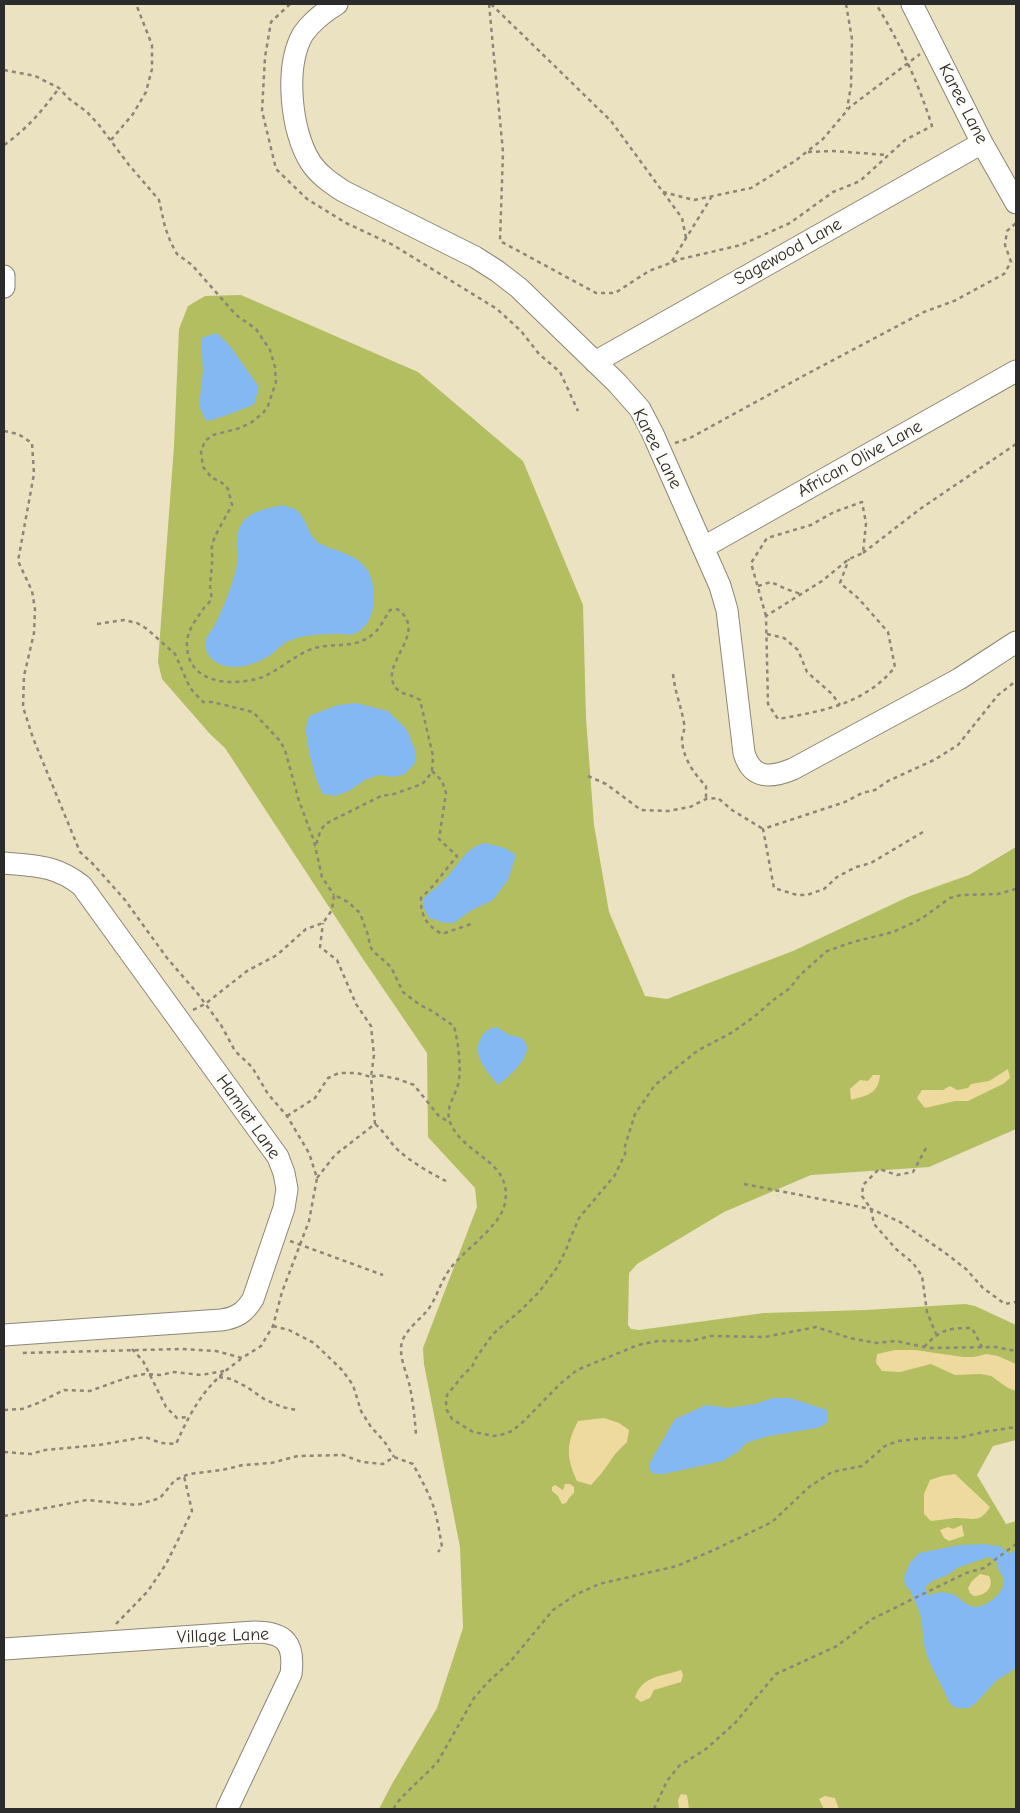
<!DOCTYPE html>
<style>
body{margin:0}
#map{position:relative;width:1020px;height:1813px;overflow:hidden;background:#ebe2c2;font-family:"Comic Neue",sans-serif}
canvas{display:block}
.frame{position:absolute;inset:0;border:5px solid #2b2b2b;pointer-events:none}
</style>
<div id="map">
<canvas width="1020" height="1813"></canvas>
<div class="frame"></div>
</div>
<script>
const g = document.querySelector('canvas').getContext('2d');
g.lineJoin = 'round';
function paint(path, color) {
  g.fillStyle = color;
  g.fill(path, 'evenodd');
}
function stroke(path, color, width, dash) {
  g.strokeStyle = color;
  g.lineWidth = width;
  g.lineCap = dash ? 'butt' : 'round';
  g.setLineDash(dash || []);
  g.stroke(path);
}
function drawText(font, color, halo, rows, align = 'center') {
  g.font = font + ' "Comic Neue",sans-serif';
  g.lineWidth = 5;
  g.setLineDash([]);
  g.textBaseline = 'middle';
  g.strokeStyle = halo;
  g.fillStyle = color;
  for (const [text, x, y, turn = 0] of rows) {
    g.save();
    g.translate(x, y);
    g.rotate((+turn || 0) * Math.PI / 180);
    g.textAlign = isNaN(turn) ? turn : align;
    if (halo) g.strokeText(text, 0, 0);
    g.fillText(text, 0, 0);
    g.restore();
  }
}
paint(new Path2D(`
 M241 295 418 372 523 461 583 605 586 718 594 825 609 912 645 996 667 999 793 951 910 896 969 875 1016 847V1129L929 1167 811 1175 724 1212 637 1264 629 1273 628 1325 631 1329 639 1330 764 1313 866 1310 965 1304 975 1306 1016 1325V1440L993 1446 977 1475 1006 1524 1016 1521V1809H379L392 1784 437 1708 463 1628 460 1547 424 1364 423 1348 477 1207 475 1188 428 1137 427 1053 363 959 225 748 210 734 162 679 158 662 174 446 179 329 188 306 205 296Z`), '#b2be60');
paint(new Path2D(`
 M1008 1069 1010 1078 1003 1084 968 1101H955L925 1108 917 1098 922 1090H943L950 1086 957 1090 968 1088 971 1084 989 1081Z
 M873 1075H880C878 1094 868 1095 851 1100L850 1089 860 1080 868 1081Z
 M895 1350H915L963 1357H974L986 1354 998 1356 1016 1364V1391L1008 1388 991 1376 981 1374 955 1375 931 1364 900 1372 882 1371 876 1363 877 1354Z
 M604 1418 619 1423 629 1430 627 1442 616 1453 601 1474 591 1485 577 1481C566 1457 566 1444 578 1421Z
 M955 1474 990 1507C979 1525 972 1517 955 1518 947 1519 940 1520 931 1521L924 1514V1494L930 1480 942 1476Z
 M565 1484H570L574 1487V1493L569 1498 566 1503 562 1504 558 1496 552 1491V1487L555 1485 563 1490Z
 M962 1525 964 1536 949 1541 944 1538 940 1530 948 1527 953 1529Z
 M980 1574 989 1576C995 1587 985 1596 974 1596L970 1593 968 1588 972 1581Z
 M681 1670 683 1675 681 1682 654 1690 650 1698 641 1702 635 1697C643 1675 661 1677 681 1670Z
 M681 1794 687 1795 689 1809H679L678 1800Z
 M825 1796 835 1798 839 1809H824L819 1799Z`), '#eeda9e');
paint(new Path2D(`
 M217 333 230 346 259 387 254 405C238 410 223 418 206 421L199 406 203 371 201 338Z
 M284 505C287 507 292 508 295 509 307 517 307 535 319 543 335 552 357 553 368 571 378 589 377 625 354 634 351 635 346 635 343 634 325 634 308 634 291 640 282 643 277 651 269 656 254 665 236 671 219 664 211 660 205 652 205 643 206 636 213 629 216 623 224 606 231 588 236 570 240 554 232 536 243 522 252 510 270 508 284 505Z
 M356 703 388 711 407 730 415 750 416 762 405 774 394 777 379 775 365 780 349 791 335 796 323 794C315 781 306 743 306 728 307 724 308 720 309 716L338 705Z
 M485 843 505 848 516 855 508 880 493 900 470 911 454 923H446L429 918 424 908 423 899C430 892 438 887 444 880 458 867 465 847 485 843Z
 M497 1027C501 1029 504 1032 507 1034 512 1036 519 1036 522 1039 539 1051 508 1078 498 1085 488 1072 472 1057 480 1040 484 1031 488 1029 497 1027Z
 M773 1398H790L827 1410 828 1418 826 1424 817 1428 769 1436 746 1443 739 1451 723 1461 664 1474H654L650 1470 649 1464 675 1419 706 1405 729 1408 755 1404Z
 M984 1544 996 1546 999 1550 994 1555 957 1568 948 1575 932 1581 923 1589 912 1592 905 1585 904 1577 910 1563 919 1553 960 1545Z
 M1016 1550V1668L996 1681 976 1703 969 1708C949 1710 950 1703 942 1687 935 1673 927 1660 924 1644 922 1629 923 1616 915 1602 926 1597 936 1590 948 1593 963 1595 966 1614 986 1604 995 1599 1007 1588 1003 1577 1001 1574 998 1570 998 1567 998 1558 1010 1553 1016 1550Z`), '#84b8f2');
stroke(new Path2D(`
 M996 1553 1003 1558
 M918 1590 922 1599`), '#84b8f2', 15);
const minor = new Path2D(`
 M337 4C324 12 312 21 303 34 284 67 291 133 311 163 319 175 331 183 343 191L475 257 497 271 519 288 617 383 640 409 653 434 720 586 727 610 744 753C752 780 771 778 793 769L959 679 1016 642
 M912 4 982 143 1016 203
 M4 276V287
 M595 362 982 143
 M704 547 1016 371
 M4 863C35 866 56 865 82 886L278 1157 284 1173 287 1189 284 1208 253 1299C245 1312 237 1318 221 1320L4 1335
 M4 1649 254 1632C285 1632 295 1643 291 1674L227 1809`);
stroke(minor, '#8b8676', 23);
stroke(new Path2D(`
 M290 4 271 22 265 57 262 111 276 169 307 199 346 223 393 245 497 309 521 331 539 354 560 372 578 411
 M489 4 503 152 500 241 596 293H615L649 271 681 259 741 245 790 223 833 192 860 181 905 140 932 126C918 82 900 43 876 4
 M491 4 611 121 682 218 686 238
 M846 4 852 39 851 86 847 109
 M4 70 35 76 59 88 68 98 87 112 99 125 129 165 159 200 165 227 171 243 177 254 192 265 236 315 256 329 270 350 275 367 276 382 268 406 263 413 252 422 240 428 213 435 205 441 201 451 203 467 212 478 220 481 228 489 232 505C228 513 212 539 212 546 211 551 213 556 212 561 212 568 211 576 210 584 210 588 212 594 211 599 210 602 206 606 204 608 197 618 188 629 187 642 185 685 235 688 265 676 280 669 292 658 307 651 329 640 356 652 375 632 381 627 385 617 390 610L397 609C431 632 377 665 396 688 403 696 412 694 420 700L433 756 432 771 427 779 422 784 394 794 381 796 325 824 320 832 315 848
 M111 140 133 114 146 92 152 69V45L136 4
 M4 145C27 129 43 110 59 88
 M808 152 833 151 887 155
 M663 192 694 200 751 188 795 161 823 139 850 107 920 54
 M672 261 712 196
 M4 431 18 434 32 443 34 474 18 561 32 591 35 609 34 633 24 676 23 707 33 738 80 852 93 864 125 900 167 958 198 994 221 1025 235 1051 252 1067 268 1094 287 1116 309 1153 317 1178 309 1221 282 1292 273 1326 261 1346 242 1358 216 1351 181 1349 20 1353
 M675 443 690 438 805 375 924 312 954 301 1004 274 1011 262 1005 245 1007 231 1016 223
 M863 553 920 509 1016 444
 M758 586 771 582 786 589 801 594
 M766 616 751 563 767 538 811 525 834 512 862 502 866 523 863 553 849 559 822 581 766 616 768 704 778 719C823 711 865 704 895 667L888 632 858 598 840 583 849 559
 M97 624 124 620 137 623 147 629 175 654 190 688 203 702H212L253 712 280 741 285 750 299 801 314 841 322 877 334 895
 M767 634 784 638 798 650 807 672 832 694 840 705
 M673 674C675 692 681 706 684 723 685 730 683 733 682 738 682 757 694 774 706 786V799
 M432 771 442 781 446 793 439 839 457 856 432 887 421 898C420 915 427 926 442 934L474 923
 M588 776 606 784 641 810 668 811 690 807 706 799 718 798 732 810 763 829
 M923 832 871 863 856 867 837 877 824 889 807 895H797L774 888 763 829 845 802 862 793 875 790 888 781 934 760 958 745 998 695 1016 681
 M1016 889 998 894 961 895 950 898 921 919 893 932 853 942 827 951 800 975 790 988 772 1001 754 1017 731 1033 697 1051 655 1085 635 1114 625 1146V1154L615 1175 579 1218 570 1239 566 1250 556 1269 539 1292 521 1310 493 1334 476 1358 472 1367 464 1374 447 1395 446 1402 447 1410 452 1419 473 1432 494 1436 504 1434 512 1431 524 1421 560 1384 577 1370 638 1345 658 1341H691L711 1336 765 1337 816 1327 850 1338 876 1343 896 1341 929 1348 996 1347 1016 1351
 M193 1010 205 1004 247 971 277 955 306 929 323 923 332 910 334 895 348 902 360 913 368 935 370 946 373 951 391 967 403 992 420 1005 432 1011 454 1026C458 1043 461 1062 459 1079 458 1094 444 1106 450 1122 463 1156 513 1160 505 1203 500 1228 464 1249 450 1269 440 1282 436 1301 426 1312 418 1321 406 1330 402 1342 398 1356 407 1373 410 1387 413 1403 415 1419 416 1435
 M287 1116 315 1098 328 1078 339 1073H357L371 1077 374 1055 371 1026 356 1004 337 960 320 947 323 923
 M375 1124 371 1077 378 1075 398 1079 414 1085 438 1115 450 1123
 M926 1148 913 1172 897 1175 879 1169 863 1185 862 1196 871 1209 874 1224 896 1249 913 1263 922 1276 927 1312 936 1334
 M317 1178 335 1155 375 1124C385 1132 390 1143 399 1151 413 1163 430 1173 446 1181
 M744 1184 871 1209 900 1222 944 1252 966 1269 983 1288 1005 1304 1016 1302
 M290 1241 383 1275
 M273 1326 289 1330 314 1343 342 1370 353 1385 361 1411 371 1427 384 1441 394 1457
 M924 1347C941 1329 948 1328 972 1328L982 1347
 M132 1349 143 1361 166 1407 177 1418 189 1417
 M219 1377 231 1379 247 1387 264 1399 282 1407 296 1410
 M4 1410 22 1409 38 1403 64 1390 90 1391 129 1377 145 1374 160 1375 174 1372 201 1375 224 1371
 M4 1452 31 1454 45 1450 99 1445 145 1437 161 1443 176 1444C193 1406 207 1383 241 1359
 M4 1516 87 1500 137 1505 160 1498 175 1480 189 1474 222 1470 243 1465 271 1463 298 1456 343 1455 362 1462 383 1464 394 1457 413 1464C421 1479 430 1495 435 1511 438 1523 440 1535 442 1547L438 1552
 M116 1624 148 1591 166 1564 179 1538 192 1511 184 1476
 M394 1809 395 1805 406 1793 437 1763 474 1698 488 1682 510 1662 553 1610 575 1595 599 1584 677 1566 716 1549 772 1522 809 1487 832 1472 862 1466 885 1446 898 1441 926 1438H959L983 1432 1016 1427
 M654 1809 667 1781 679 1766 706 1749 735 1723 776 1674 837 1646 872 1619 966 1573 984 1568 1016 1544`), '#8b8676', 2.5, [4, 4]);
stroke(minor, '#fff', 21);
drawText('18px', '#2b2b2b', '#fdfcf7', [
 ["Karee Lane",963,104,63],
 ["Sagewood Lane",788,252,-29],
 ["Karee Lane",657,449,63],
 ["African Olive Lane",860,459,-29],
 ["Hamlet Lane",248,1117,55],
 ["Village Lane",223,1636,-2]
]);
</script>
